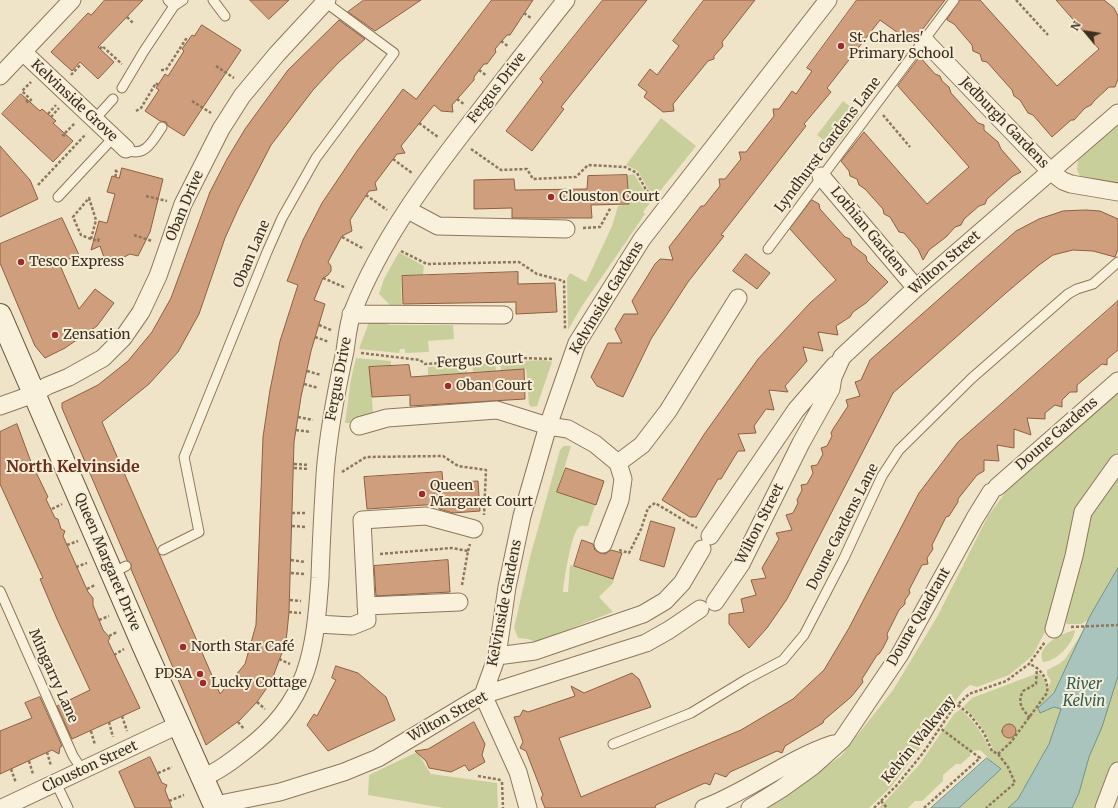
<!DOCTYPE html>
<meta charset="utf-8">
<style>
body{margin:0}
#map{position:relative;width:1118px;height:808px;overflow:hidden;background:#f0e4c8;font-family:Merriweather,serif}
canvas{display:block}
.north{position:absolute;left:1066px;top:12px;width:40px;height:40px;-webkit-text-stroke:3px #f7eed8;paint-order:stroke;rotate:300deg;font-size:11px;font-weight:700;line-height:16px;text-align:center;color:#3d2e20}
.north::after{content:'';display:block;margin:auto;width:14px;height:18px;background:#3d2e20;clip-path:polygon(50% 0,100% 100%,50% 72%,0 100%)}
</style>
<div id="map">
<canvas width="1118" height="808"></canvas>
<div class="north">N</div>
</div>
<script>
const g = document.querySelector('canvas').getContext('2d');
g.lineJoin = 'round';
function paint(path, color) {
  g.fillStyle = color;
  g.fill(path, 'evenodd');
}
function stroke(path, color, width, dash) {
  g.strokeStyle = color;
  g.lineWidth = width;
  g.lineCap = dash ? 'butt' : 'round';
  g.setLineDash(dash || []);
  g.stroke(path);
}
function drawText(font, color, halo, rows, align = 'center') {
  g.font = font + ' Merriweather,serif';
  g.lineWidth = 4;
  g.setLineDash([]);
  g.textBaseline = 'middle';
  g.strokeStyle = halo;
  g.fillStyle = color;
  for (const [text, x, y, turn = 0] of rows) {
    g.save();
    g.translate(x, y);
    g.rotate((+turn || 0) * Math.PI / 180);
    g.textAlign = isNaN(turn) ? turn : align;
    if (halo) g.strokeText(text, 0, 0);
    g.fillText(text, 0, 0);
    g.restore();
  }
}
paint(new Path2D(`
 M843 101 860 114 834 148 817 135Z
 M661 118 696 146 657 195 648 189 638 171 626 165Z
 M1118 124V185L1080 176 1077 170 1078 160Z
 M634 174 643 189 653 199 643 212 645 214 582 306 568 330 567 278 570 273 586 282 612 226 618 206 628 204V175Z
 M399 252 424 266 423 275 401 276 402 306H391L379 294 384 279Z
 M370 319 391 325H453L454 339 428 341 429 352 405 353V349H400L399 353 359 349Z
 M356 358 391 361V366L370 367 373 414 362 423H345L351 379Z
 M545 360 552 362 537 406 531 407 529 404 526 369 501 371 500 362Z
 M495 363 496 371 473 372 472 364Z
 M467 365V373L428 375V367Z
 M1118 392V457L1082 506 1049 624 1033 655 1025 662 1009 675 977 687 970 685 963 691 891 787 869 808H766L841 756 893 690 937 617 988 516 1011 485Z
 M564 446H571L557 492 595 505 588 526C585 526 581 525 579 527 571 534 564 580 563 592H568L570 565 614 579 613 583 599 597 613 612 536 642 528 639 518 638 514 628 530 557 560 450Z
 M1118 471V568L1088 620 1081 624H1067L1065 621 1089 510Z
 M1075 630C1074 643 1056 662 1043 662 1035 645 1063 633 1075 630Z
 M1084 630 1054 693 1038 708 1040 713 1054 707 1062 709 1049 744 1018 799 1008 808H959L1000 769 980 750 971 751 970 756 961 764H956L943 775V781L922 801H915L908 808H879L919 765 954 714 961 709C974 722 983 733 990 750H993C987 732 977 719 963 707L972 698 1038 673 1042 675 1048 688 1051 681 1047 675V670L1059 664 1065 659Z
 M1118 676V760L1098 808H1072L1079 793 1086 764Z
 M417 752 431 774 497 783 498 808H444L368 795 369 775Z`), '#c9cf9b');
const water = new Path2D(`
 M1118 568V676L1102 727 1089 757 1079 793 1072 808H1008L1018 799 1049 744 1061 709 1054 707 1040 713 1038 708 1054 693 1090 616Z
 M987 758 1001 769 959 808H931Z`);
paint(water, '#a9c4bc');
stroke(water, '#6f938a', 1);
const building = new Path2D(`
 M105 0H143L98 47 114 62 98 79 80 62 72 71 51 52 88 13 91 15Z
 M250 0H289L269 19Z
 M364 0H421L375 31 348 12Z
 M492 0H533L510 35H507L495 49 496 52 487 64H484L474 77V80L452 105 453 112 441 111 434 105 401 146 405 153 397 154 375 183 377 190 369 191 350 220 352 231 342 236 328 262 331 266V271L328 275 323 278 314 300 325 304 311 351 301 397 294 442 289 612 286 642 271 682 257 702 240 720 206 745 131 569V564L127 560 62 408V403L98 385 128 361 152 332 171 298 210 192 227 159 245 129 288 70 339 20 365 39 338 63 313 90 271 145 239 207 225 238 199 314 178 352 149 384 102 422 220 694 245 664 256 625 263 437 270 390 280 341 298 285 287 281 303 240 322 203 357 151 403 89 416 99Z
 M603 0H647L561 107 564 109 532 151 506 131 543 82 540 79Z
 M704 0H755L722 42 723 46 714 56V59L708 61 673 104 674 111 663 112 644 97 647 92 638 85 650 69 657 75 679 46 673 41Z
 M857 0H945L922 30 917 33 912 43 880 20 827 88 831 92 804 124 806 126 721 235 724 236 688 282 651 339 623 397 597 386 591 377 608 343H622L615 329 624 314H638L632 301 655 264 660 259 673 260 669 247 701 206H704L720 186 719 179H725L741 159 739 152H746L774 116 773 109H779L792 91 796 94 812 71 807 68Z
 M960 0H980L1057 86 1099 49 1056 0H1104L1114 8 1118 16V79L1115 87H1109L1094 101 1091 105 1085 108 1074 120H1071L1052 137 1033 115 1028 113 1020 100 1014 96 1012 90 987 62 982 61 980 54 973 51 972 45 954 24 947 20Z
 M202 25 241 50 184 136 168 126 166 122 160 121 145 111 159 90 156 88 165 74 168 76 184 51 182 49 192 35 194 36Z
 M920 57 935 74 940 76 942 81 949 87 951 93 978 123 984 125V130L998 142 1001 149 1021 172 1013 176 987 199 985 204 979 206 964 219 961 225 955 227 946 237 929 250 923 260 918 249 904 233 899 232 890 217 884 214 883 209 865 189 859 185 857 179 850 176 849 171 841 161 864 132 927 204 969 167 898 86Z
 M21 94 40 111 42 109 56 121 53 123 73 141 53 162 2 114Z
 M0 146 30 180 38 199 0 217Z
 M122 168 163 179 150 232 138 256 130 254 107 266 100 246 91 250 99 221 107 223 115 194 107 192 112 176 119 178Z
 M627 175 629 204 591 205 592 218H512V208L474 209V180L514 179 515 190 587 189 588 176Z
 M812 200 819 204 820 209 845 237 850 239 852 245 866 256 867 261 888 282 866 303 853 312 850 317 836 326 838 335 818 332 823 351 803 347 807 361 785 386 788 392 769 390 774 410 766 409 754 426 756 433 738 434 745 451H738L721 479H718L696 517H690L662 500 705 433 758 359 810 303 836 280 790 229Z
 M1086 210 1100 211 1118 219V249L1115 257 1093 251 1073 250 1053 255 1039 265 1006 293 893 393 787 599 767 628 749 648 729 624V614L744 612 741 599 756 595 751 580 766 578 762 568 779 539 776 533 792 530 786 515 793 513 798 503 797 500 802 490 801 485 807 484 813 473 811 466 817 465 823 454 821 448 827 446 832 436 831 433 833 429 848 406 846 400 860 396 855 382 861 380 870 360 1016 231 1039 219 1063 211Z
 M62 218 79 255 59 263 79 309 95 289 114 303 97 326 65 348 45 358 35 346 0 263V244Z
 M746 254 770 273 757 289 733 271Z
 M518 272V284L555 283 557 312 516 314V302L403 304 402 276Z
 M1118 301V350L1107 359V365L1102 364 1077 385V392H1070L1062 400V407L1055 405 1045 413V419L1027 418 1031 435 1014 429V448L997 445 999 461 984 460V471L977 475 958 499V502L949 516 946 517 932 545 933 549 927 558 928 564 922 565 909 590 910 593 905 600V604L899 610 887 634 888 638 883 648 879 654 877 655 862 679 863 682 860 686 851 697 824 720 823 723 785 746 782 753 777 751 730 772 726 777 715 773 710 785 705 783 656 805 655 808H545L541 798 543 795 526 751 520 748 523 742 514 717 520 716 523 710 528 712 575 696 571 686 584 693 632 673 639 679 651 707 559 738 581 797 741 730 793 699 824 670 849 628 919 493 958 442Z
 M409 365 411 377 524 369 525 399 410 406V395L372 397 369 367Z
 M17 424 31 462 48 497 46 499 55 518 58 519 61 529 65 531 63 536 67 545 88 592 93 598V605L103 630 110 638 108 641 140 708 72 739 57 706 90 690 57 619 40 579 43 578 0 484V432Z
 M566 468 604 481 596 505 557 492Z
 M442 472 443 483 478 481 480 511 453 513 439 509V504L367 509 364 477Z
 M651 521 675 528 664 567 640 560Z
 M582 540 593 544 595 550 600 553 605 554 611 550 622 553 613 579 574 566Z
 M448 560 450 592 376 596 374 566Z
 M336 666 358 673 386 697 395 720 328 751 307 725 314 714 317 716 336 680 332 678Z
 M40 697 62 746 60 747 59 754 52 750 0 774V731L32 718 25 703Z
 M474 722 485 744 482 755 485 762 469 771 465 765 451 772 429 768 426 761 415 751 428 749Z
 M1002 731a7 7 0 1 1 14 0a7 7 0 1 1-14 0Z
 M150 757 162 783 167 785 165 790 172 808H135L119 772Z`);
paint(building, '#cf9f7d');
stroke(building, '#8d5f41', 1);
const lane = new Path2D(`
 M168 0 174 6 183 0
 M213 0 225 16
 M122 88 144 51 174 6
 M94 120 113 99
 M126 149C144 159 153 141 162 127
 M58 197 113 138
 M768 249 954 0
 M163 550 199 532 184 457 267 252 282 218 316 158 394 53 325 2
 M112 573 126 566
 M0 591 73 756 83 771
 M613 744 691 713 747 679 783 660 804 635 844 558 882 476 899 450 972 378 1068 294 1077 289 1093 284 1118 262
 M56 783 68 808`);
const street = new Path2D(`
 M924 40 1051 172 1063 181 1071 184 1118 192
 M23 52 126 149
 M0 76 72 0
 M821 176 916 288
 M408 210 438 226 566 229
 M351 314 504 315
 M0 406 34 394 47 386 69 377 103 358 123 338 141 312 158 276 183 204 221 129 242 96 277 54 327 0
 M359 426 387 418 497 410 548 426 568 429 595 444 618 463 623 479 620 500 603 544
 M618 463 642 445 668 411 738 298
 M997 487 1118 381
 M710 536 796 410 835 365
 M715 602 741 564 801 443 831 389 833 377 842 357 916 288 1118 113
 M366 606 459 602
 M317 624 352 626 367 620 362 520 426 516 474 529
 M1054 629 1074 556 1083 512 1118 463
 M497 656 535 651 643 614 665 601 682 583 702 549
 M202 778C219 771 233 760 247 749 309 702 315 651 320 578 321 544 323 509 325 475 328 432 336 392 345 351 347 338 348 323 353 311 381 240 428 177 475 117 505 78 535 39 566 0
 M215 805 280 792 344 772 378 758 483 695 646 643 669 630 700 609
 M2 808 178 725
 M528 808 518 772 483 695 497 656 507 587 522 516 548 426 577 343 642 239 828 0
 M704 808C749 791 788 759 833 744
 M750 808 781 789 813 766 842 740 900 654 975 518 991 492
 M1104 808 1118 771`);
const secondary = new Path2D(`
 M0 315 143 645 216 808`);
stroke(lane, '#8d765c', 11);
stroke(street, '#8d765c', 19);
stroke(secondary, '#6f573f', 24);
stroke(new Path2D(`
 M1016 0 1048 35
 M524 13 531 18
 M127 17 134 24
 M501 41 509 47
 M100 49 102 46 122 64
 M216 66 234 78
 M161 70H166L186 39 188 40
 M479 70 487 76
 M71 75 81 64
 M457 99 465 105
 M26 100 28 102 31 100 22 91 31 82
 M192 101 211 113
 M136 111 141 108 156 83 158 85
 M48 114 56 105
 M883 115 910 147
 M51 117 59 108
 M419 123 438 137
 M65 136 63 135 75 123
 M471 149 501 170 527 169 533 179 576 177 588 165 625 167 637 173 646 190 654 196
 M393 159 412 173
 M115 170 117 172 115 177
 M38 185 86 134
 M366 195 387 210
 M146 196 167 201
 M583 228 600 227 611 207
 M134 235 152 241
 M342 237 364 249
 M91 239 81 235 73 217 89 198 96 220 91 239 98 241 99 238
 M401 251 427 264 519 262 537 274 564 281 565 329
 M323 278 346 288
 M319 325 331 330
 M315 337 329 342
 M361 353 420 360 425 364 522 358 553 359
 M307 371 321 375
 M304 384 318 388
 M298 417 313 420
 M296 430 311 432
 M294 464 309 465
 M294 468 309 469
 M342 472 366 457 443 456 458 466 486 470 484 515
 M36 473 46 469
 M52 509 62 504
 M292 513H306
 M292 526 306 527
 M67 545 78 541
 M619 550 629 553 641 529 648 508 655 503 697 528
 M468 551 470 544
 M380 554 452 548 468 551 462 585
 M291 560 305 562
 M76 567 87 563
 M291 573 304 574
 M87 589 95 585
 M290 600 301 601
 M289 612 301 613
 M99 620 109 616
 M1071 627 1118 625
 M109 636 117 632
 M284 646 295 651
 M114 655 124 649
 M279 659 290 664
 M257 702 265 709
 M958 705 970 715 984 733 992 751 998 754 1008 767 1015 783 986 808
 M122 716 127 731
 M1030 718C1022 709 1017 703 1023 691L1036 684 1037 667
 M109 722 113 737
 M238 722 244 729
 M91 731 95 745
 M47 752 51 766
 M998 754 1011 742 1047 693C1049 680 1041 668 1029 664
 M29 761 33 774
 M11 769 16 783
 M158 773 172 767
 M478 776 501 780
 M502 782 503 808
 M169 801 184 795
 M881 801 887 808
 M874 808 897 785 923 753 952 710 969 694 1006 681 1029 664 1045 642
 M924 808 980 758 940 728`), '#8d765c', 2.5, [3, 2]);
stroke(lane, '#faf1dc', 9);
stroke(street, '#faf1dc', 17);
stroke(secondary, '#faf1dc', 22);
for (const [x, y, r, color] of [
 [841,46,4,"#9e2a2b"],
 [551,197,4,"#9e2a2b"],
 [21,262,4,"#9e2a2b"],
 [55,335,4,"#9e2a2b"],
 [448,386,4,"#9e2a2b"],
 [422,494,4,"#9e2a2b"],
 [183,647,4,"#9e2a2b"],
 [200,674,4,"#9e2a2b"],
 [203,683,4,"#9e2a2b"]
]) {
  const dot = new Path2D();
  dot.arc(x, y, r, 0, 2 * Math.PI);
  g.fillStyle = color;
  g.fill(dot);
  stroke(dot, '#f7eed8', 1.5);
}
drawText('14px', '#3d2e20', '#f7eed8', [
 ["St. Charles'",849,38],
 ["Primary School",849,54],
 ["Clouston Court",559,197],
 ["Tesco Express",29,262],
 ["Zensation",63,335],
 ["Oban Court",456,386],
 ["Queen",430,486],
 ["Margaret Court",430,502],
 ["North Star Café",191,647],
 ["PDSA",192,674,"right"],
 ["Lucky Cottage",211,683]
], 'left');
drawText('14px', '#3d2e20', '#f7eed8', [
 ["Fergus Drive",497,88,-52],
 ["Kelvinside Grove",74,101,43],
 ["Jedburgh Gardens",1004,123,46],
 ["Lyndhurst Gardens Lane",828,145,-53],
 ["Oban Drive",185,206,-67],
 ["Lothian Gardens",869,232,50],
 ["Oban Lane",252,254,-67],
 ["Wilton Street",945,263,-41],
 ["Kelvinside Gardens",607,298,-59],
 ["Fergus Court",480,361,-3],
 ["Fergus Drive",339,379,-79],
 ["Doune Gardens",1057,434,-41],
 ["Wilton Street",760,524,-63],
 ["Doune Gardens Lane",843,527,-63],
 ["Queen Margaret Drive",107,562,67],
 ["Kelvinside Gardens",505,603,-79],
 ["Doune Quadrant",919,617,-60],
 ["Mingarry Lane",53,676,66],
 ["Wilton Street",448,717,-29],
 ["Kelvin Walkway",919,740,-51],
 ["Clouston Street",90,767,-25]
]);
drawText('italic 15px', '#2f5d5a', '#f7eed8', [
 ["River",1084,685],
 ["Kelvin",1084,702]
]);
drawText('bold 16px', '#6b2e1e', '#f7eed8', [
 ["North Kelvinside",73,467]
]);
</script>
